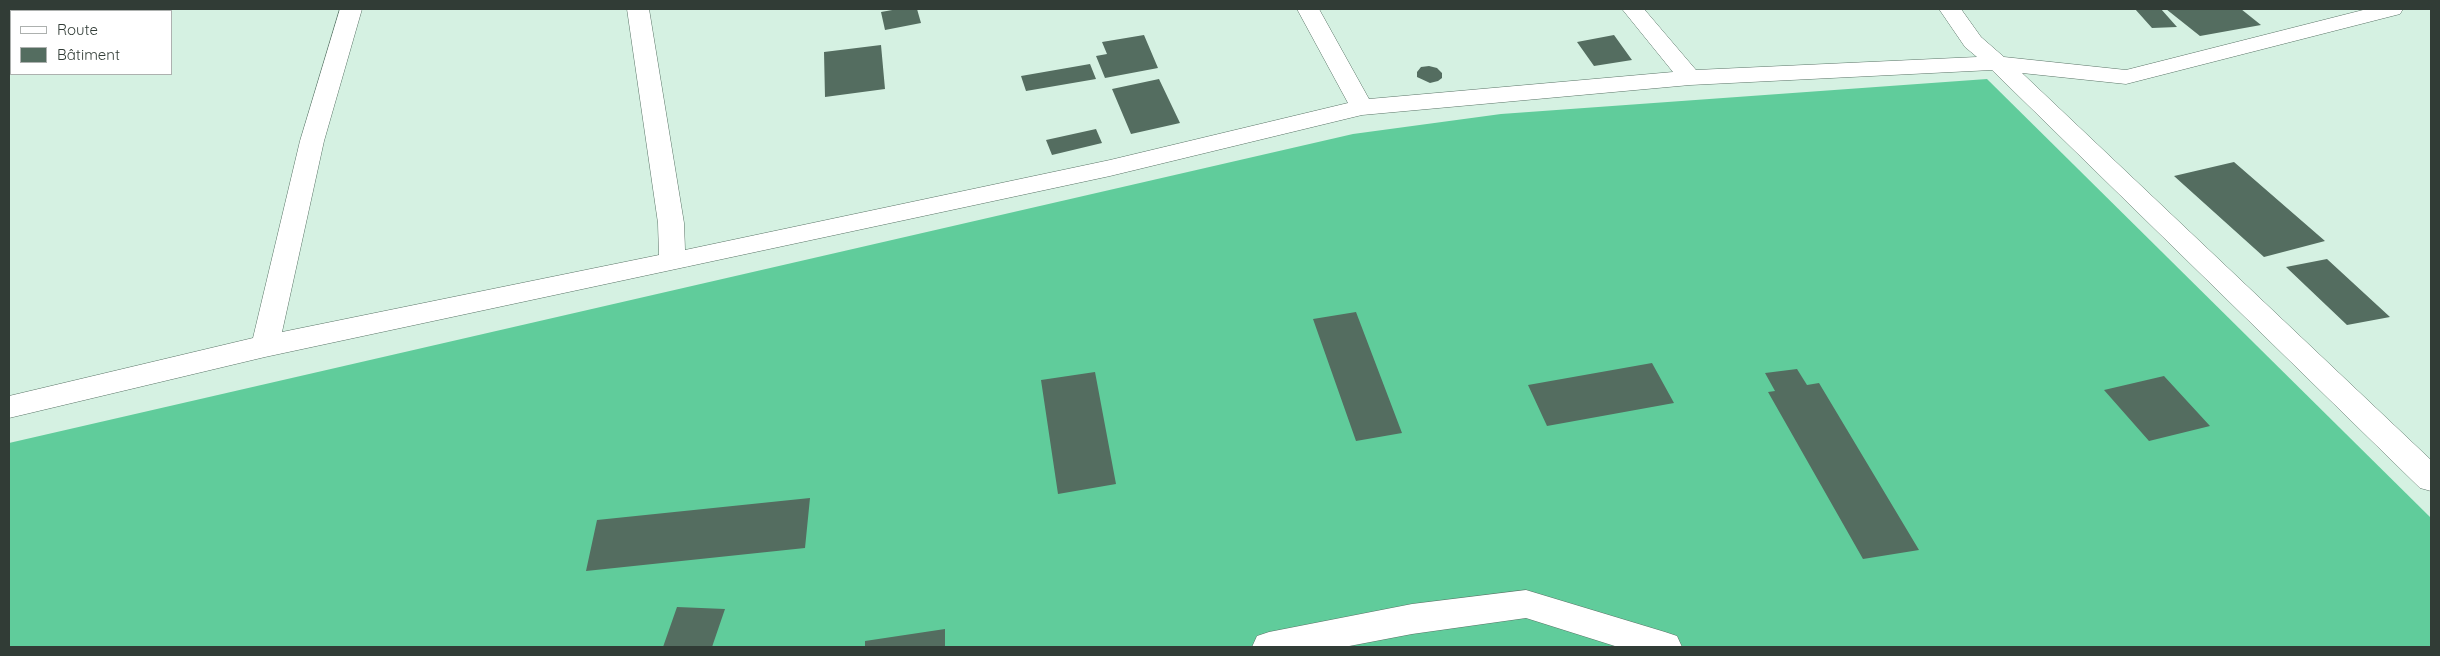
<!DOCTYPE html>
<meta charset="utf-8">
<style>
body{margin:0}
#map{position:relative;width:2440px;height:656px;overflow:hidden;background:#d5f1e2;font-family:Quicksand,sans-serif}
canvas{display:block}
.frame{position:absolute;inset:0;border:10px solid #313c36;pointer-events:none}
.legend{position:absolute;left:10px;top:10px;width:162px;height:65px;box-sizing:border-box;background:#fff;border:1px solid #adb1af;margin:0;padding:6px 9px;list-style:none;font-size:15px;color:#313c36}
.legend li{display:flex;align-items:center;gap:10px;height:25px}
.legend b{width:25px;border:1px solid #adb1af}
</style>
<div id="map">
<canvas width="2440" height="656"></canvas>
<div class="frame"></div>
<ul class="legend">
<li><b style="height:6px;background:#fff"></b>Route</li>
<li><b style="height:14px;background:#546d60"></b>Bâtiment</li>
</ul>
</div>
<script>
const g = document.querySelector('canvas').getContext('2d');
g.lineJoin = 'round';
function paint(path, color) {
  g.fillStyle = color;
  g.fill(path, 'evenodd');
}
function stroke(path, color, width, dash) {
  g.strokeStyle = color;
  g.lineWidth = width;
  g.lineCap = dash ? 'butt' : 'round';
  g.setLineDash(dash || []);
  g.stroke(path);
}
paint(new Path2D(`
 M1987 79 2431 518V647H9V443L1353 134 1501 114Z`), '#60cc9b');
paint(new Path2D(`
 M898 9H917L921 23 885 30 881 12Z
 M2135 9H2161L2177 27 2152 28Z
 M2166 9H2241L2261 25 2200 36Z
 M1144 35 1158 68 1105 78 1096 56 1107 54 1102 42Z
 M1614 35 1632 60 1594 66 1577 42Z
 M881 45 885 89 825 97 824 52Z
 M1090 64 1096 79 1026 91 1021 76Z
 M1429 66 1437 68 1442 73V78L1438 81 1430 83 1417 77V72L1421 67Z
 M1159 79 1180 123 1131 134 1112 89Z
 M1096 129 1102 143 1052 155 1046 140Z
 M2234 162 2325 241 2264 257 2174 176Z
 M2327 259 2390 317 2347 325 2286 267Z
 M1356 312 1402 433 1356 441 1313 319Z
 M1652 363 1674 403 1547 426 1528 385Z
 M1797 369 1807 385 1819 383 1919 550 1863 559 1768 392 1775 391 1765 373Z
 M1095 372 1116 484 1058 494 1041 380Z
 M2164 376 2210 426 2149 441 2104 390Z
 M810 498 805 548 586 571 597 520Z
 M677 607 725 609 712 647H663Z
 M945 629V647H865V641Z`), '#546d60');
const minor = new Path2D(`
 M340 9H362L324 141 282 332 659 255 658 223 627 9H649L684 223 685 250 1110 160 1348 103 1297 9H1319L1369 99 1673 72 1622 9H1644L1696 70 1977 57 1965 47 1939 9H1961L1981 37 2004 57 2126 70 2367 9H2403L2400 14 2126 84 2022 73 2431 460V491L2420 488 1992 70 1690 85 1362 115 1110 176 265 357 9 418V396L253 338 300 141Z
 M1526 590 1665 632 1677 636 1682 647H1618L1526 618 1412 634 1344 647H1252L1257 636 1269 632 1412 604Z`);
stroke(minor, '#5a7467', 1);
stroke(new Path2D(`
 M53 11 66 9
 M9 20 11 19`), '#8ca196', 2.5, [1, 3]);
paint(minor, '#fff');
</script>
